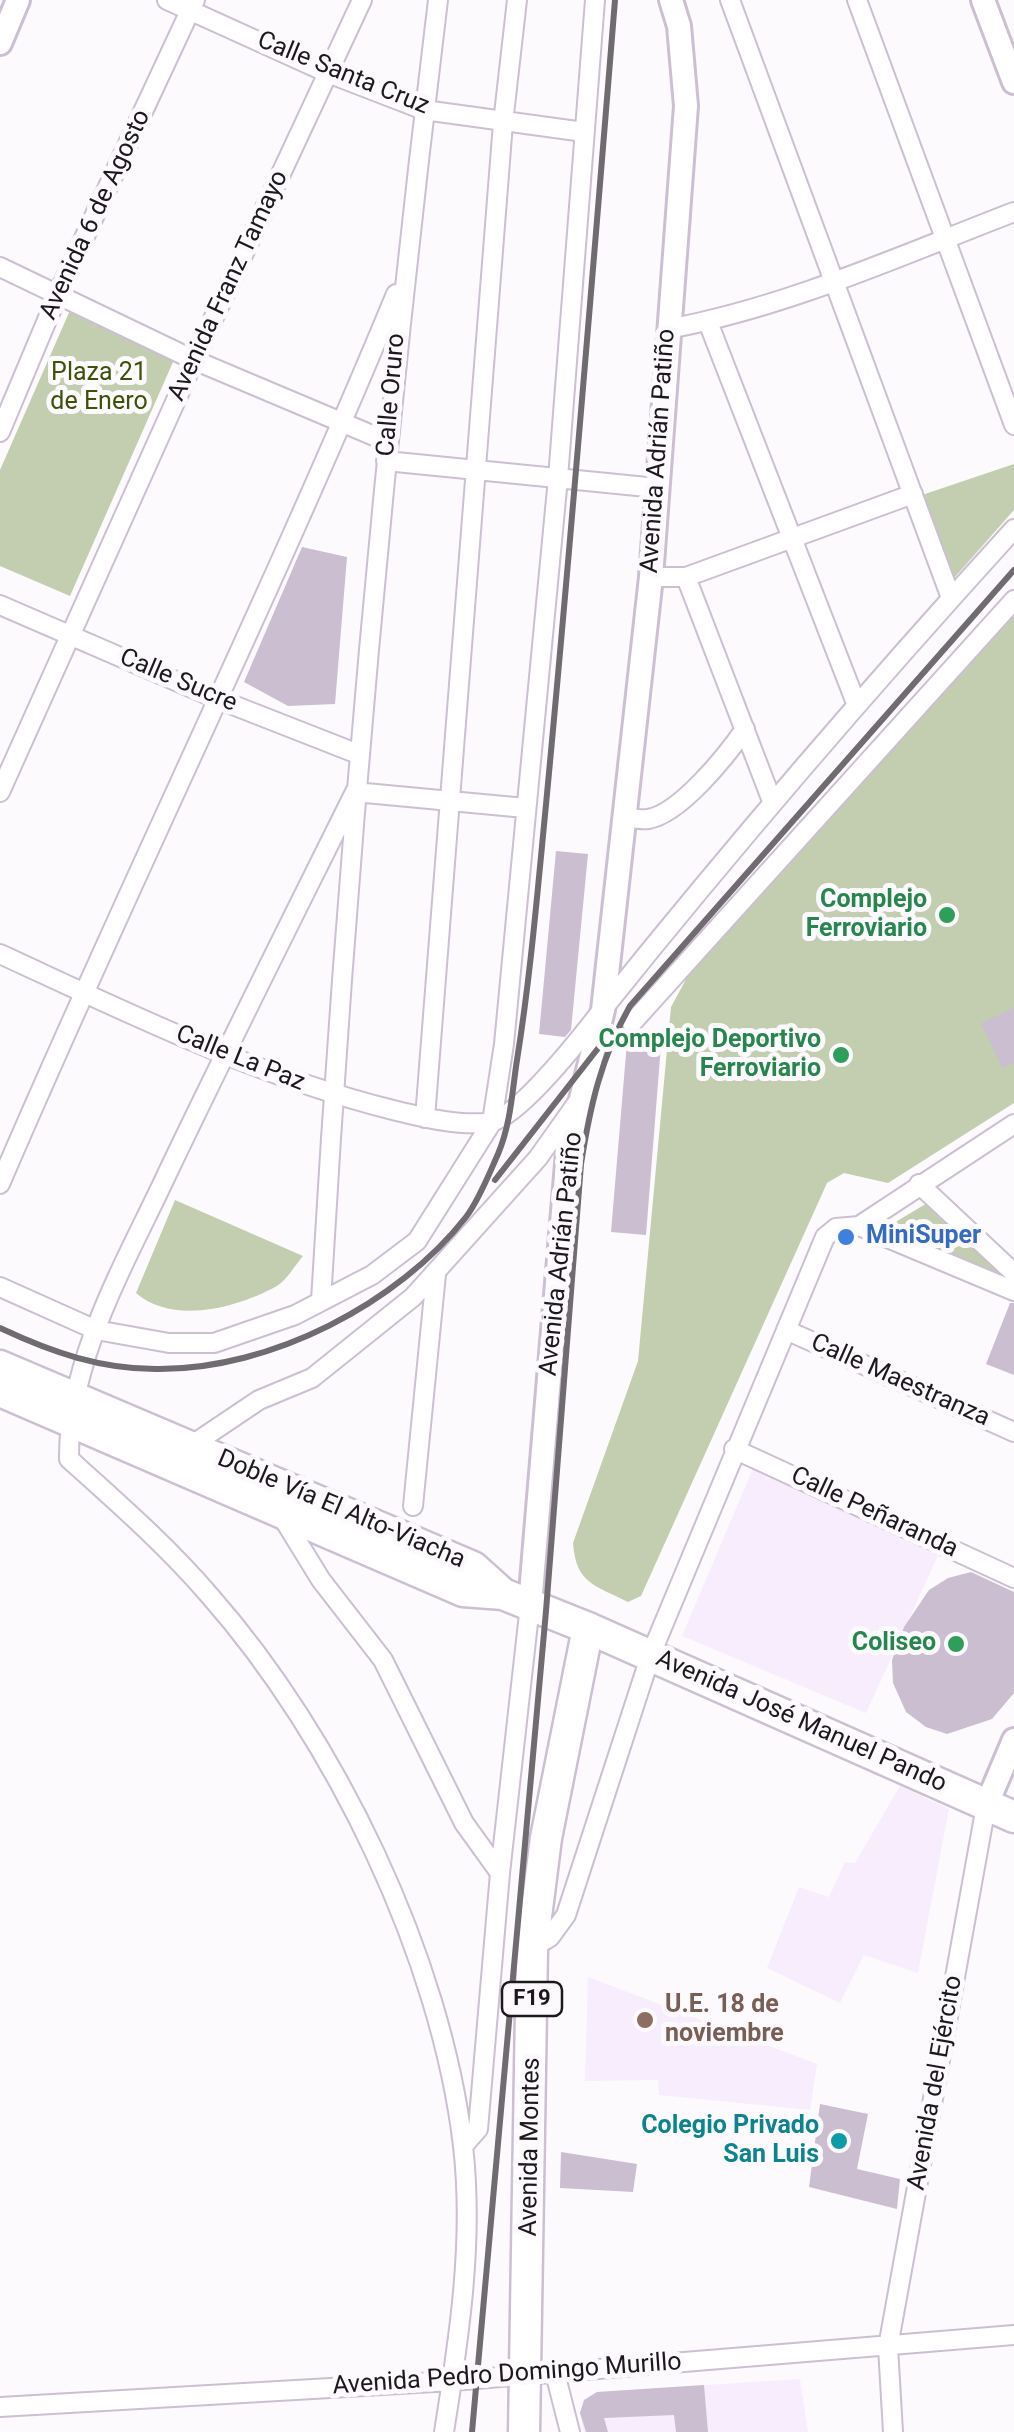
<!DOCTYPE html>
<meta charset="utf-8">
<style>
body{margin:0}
canvas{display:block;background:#fcfafd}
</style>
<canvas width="1014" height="2432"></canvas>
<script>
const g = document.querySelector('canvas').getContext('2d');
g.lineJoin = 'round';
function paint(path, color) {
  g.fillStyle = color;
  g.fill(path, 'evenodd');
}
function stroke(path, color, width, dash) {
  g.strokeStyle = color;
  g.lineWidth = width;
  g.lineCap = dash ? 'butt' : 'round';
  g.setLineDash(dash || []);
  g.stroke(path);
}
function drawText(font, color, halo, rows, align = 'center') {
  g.font = font + ' Roboto,sans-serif';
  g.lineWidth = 10;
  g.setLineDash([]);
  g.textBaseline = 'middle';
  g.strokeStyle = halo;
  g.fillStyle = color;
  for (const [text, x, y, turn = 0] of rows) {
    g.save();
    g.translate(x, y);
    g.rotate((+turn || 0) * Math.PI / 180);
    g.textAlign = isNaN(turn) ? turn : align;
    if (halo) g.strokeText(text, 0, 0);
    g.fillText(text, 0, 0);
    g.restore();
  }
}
paint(new Path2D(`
 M754 1466 941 1549 866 1713 682 1636Z
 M900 1786 949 1809 918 1973 864 1955 840 2003 767 1968 799 1887 829 1897 845 1862 855 1863Z
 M588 1977 817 2064 810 2110 659 2095 658 2080 585 2081Z
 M800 2379 808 2432H584L580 2413 584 2400 597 2392Z`), '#f8edfd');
paint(new Path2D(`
 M71 308 177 353 70 596 0 566V470Z
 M1014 464V510L955 577 946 568 922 495Z
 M1014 604V1103L888 1183 844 1173 827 1183 641 1596 628 1602C595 1585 576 1584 573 1543L638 1361 671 1007 690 972Z
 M175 1200 303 1256C295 1265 287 1280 277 1286 237 1308 173 1325 136 1293Z
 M929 1202 1014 1278V1284L882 1230Z`), '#c2ceaf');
paint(new Path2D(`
 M302 547 347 557 335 704 288 706 244 682Z
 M556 851 588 854 571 1030 565 1037 539 1034Z
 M1014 1008V1063L1002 1068 981 1023Z
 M627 1042 661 1045 646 1235 611 1232Z
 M1010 1303H1014V1375L986 1364Z
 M971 1572 1014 1592V1693L992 1719 947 1734 926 1727 906 1712 893 1683 892 1660 904 1627 929 1590 948 1578Z
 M820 2104 868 2114 857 2169 900 2179 897 2209 809 2187Z
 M561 2152 637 2164 633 2192 560 2188Z
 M704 2385 708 2432H676L674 2415 604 2418 608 2432H586L580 2413 584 2400 597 2392Z`), '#cbbed0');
const minor = new Path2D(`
 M167 0 328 73 424 110 584 132
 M730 0 951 598
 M857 0 1014 425
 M0 267 194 360 386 441
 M708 322 856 703
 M668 329C787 307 902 255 1014 212
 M0 432 58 294 195 0
 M386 461 657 488
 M651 577H686L913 494
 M686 577 772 801
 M0 605 215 698 358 754
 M0 792 194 360 362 0
 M355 792C292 919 228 1046 167 1174 126 1262 68 1359 69 1459 118 1503 167 1546 210 1596 335 1738 441 1957 463 2146 474 2240 459 2339 444 2432
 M355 792 525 808
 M624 817C631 818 641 820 648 819 680 814 727 755 745 729
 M0 954C128 1013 256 1076 393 1110 422 1117 461 1127 490 1122 519 1118 587 1030 606 1005 737 842 873 684 1014 529
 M632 1023 1014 600
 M425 1118 503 123 517 0
 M0 1184C128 885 272 594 396 294
 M919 1184 1014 1273
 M859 1226 1014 1124
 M0 1287 96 1330 169 1343H214L295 1315 372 1275 417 1241 492 1122 504 1044 558 478 595 0
 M321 1301C346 866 385 433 438 0
 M786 1330 1014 1432
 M192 1445 259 1400 312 1378 413 1297 538 1158 577 1103
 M734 1449 1014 1578
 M413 1506 436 1274
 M281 1515 321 1580 383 1660 464 1823 500 1873
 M532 1948 550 1937 566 1915 651 1654 825 1237 836 1228 859 1226 1014 1291
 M463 2146 478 2129 500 1873 530 1605
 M555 2373 570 2432
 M0 2407 452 2381 1014 2335
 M893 2432 888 2347 986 1806`);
const tertiary = new Path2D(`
 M983 0 1014 82
 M0 43 18 0
 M530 1605 568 1152 603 1010 651 577 686 106 679 26 671 0
 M986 1806 1014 1740`);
const primary = new Path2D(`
 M588 1628 1014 1817`);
const trunk = new Path2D(`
 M0 1366 473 1567 503 1594
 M0 1391 463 1591 503 1594 588 1628 546 1838 532 1948 524 2432`);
stroke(minor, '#ccbfd2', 22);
stroke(tertiary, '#ccbfd2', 28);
stroke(primary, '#ccbfd2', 35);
stroke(trunk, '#ccbfd2', 35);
stroke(minor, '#fff', 18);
stroke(tertiary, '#fff', 22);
stroke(primary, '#fff', 30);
stroke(trunk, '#fff', 30);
stroke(new Path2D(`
 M495 1180 603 1042
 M0 1328C51 1352 102 1370 160 1369 271 1369 398 1304 466 1217 479 1200 489 1174 498 1154 511 1123 512 1092 517 1060 530 979 537 897 545 815 571 544 593 272 615 0
 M472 2432 546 1611 581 1164C590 1107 601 1057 630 1006L1014 570`), '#6f6b70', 6);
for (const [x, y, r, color] of [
 [947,915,10,"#2e9e5b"],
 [841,1055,10,"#2e9e5b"],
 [846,1237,10,"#3f7fe0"],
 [956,1644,10,"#2e9e5b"],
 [645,2020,10,"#8d6e63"],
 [839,2141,10,"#0f9aa8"]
]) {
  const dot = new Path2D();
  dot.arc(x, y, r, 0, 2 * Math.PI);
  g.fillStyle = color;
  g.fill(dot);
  stroke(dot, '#fcfafd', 4);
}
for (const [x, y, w] of [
 [532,1999,60]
]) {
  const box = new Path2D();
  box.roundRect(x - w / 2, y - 17, w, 34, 8);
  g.fillStyle = '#fcfafd';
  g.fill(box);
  stroke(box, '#1d181e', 2.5);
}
drawText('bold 22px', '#1d181e', null, [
 ["F19",532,1999]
]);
drawText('25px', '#1d181e', '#fcfafd', [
 ["Calle Santa Cruz",343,74,22],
 ["Avenida 6 de Agosto",96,215,-65],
 ["Avenida Franz Tamayo",229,286,-65],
 ["Calle Oruro",392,395,-85],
 ["Avenida Adrián Patiño",659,451,-86],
 ["Calle Sucre",178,681,23],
 ["Calle La Paz",240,1059,22],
 ["Avenida Adrián Patiño",562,1254,-84],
 ["Calle Maestranza",900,1381,24],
 ["Doble Vía El Alto-Viacha",341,1510,23],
 ["Calle Peñaranda",874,1513,25],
 ["Avenida José Manuel Pando",801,1722,24],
 ["Avenida del Ejército",936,2083,-80],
 ["Avenida Montes",531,2147,-89],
 ["Avenida Pedro Domingo Murillo",507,2375,-4]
]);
drawText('25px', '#3e5109', '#fcfafd', [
 ["Plaza 21",99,374],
 ["de Enero",99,403]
]);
drawText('bold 25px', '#27864d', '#fcfafd', [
 ["Complejo",927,901],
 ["Ferroviario",927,930],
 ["Complejo Deportivo",821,1041],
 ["Ferroviario",821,1070],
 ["Coliseo",936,1644]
], 'right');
drawText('bold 25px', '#366cbe', '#fcfafd', [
 ["MiniSuper",866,1237]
], 'left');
drawText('bold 25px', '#785e54', '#fcfafd', [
 ["U.E. 18 de",665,2006],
 ["noviembre",665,2035]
], 'left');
drawText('bold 25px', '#0d838f', '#fcfafd', [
 ["Colegio Privado",819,2127],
 ["San Luis",819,2156]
], 'right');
</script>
